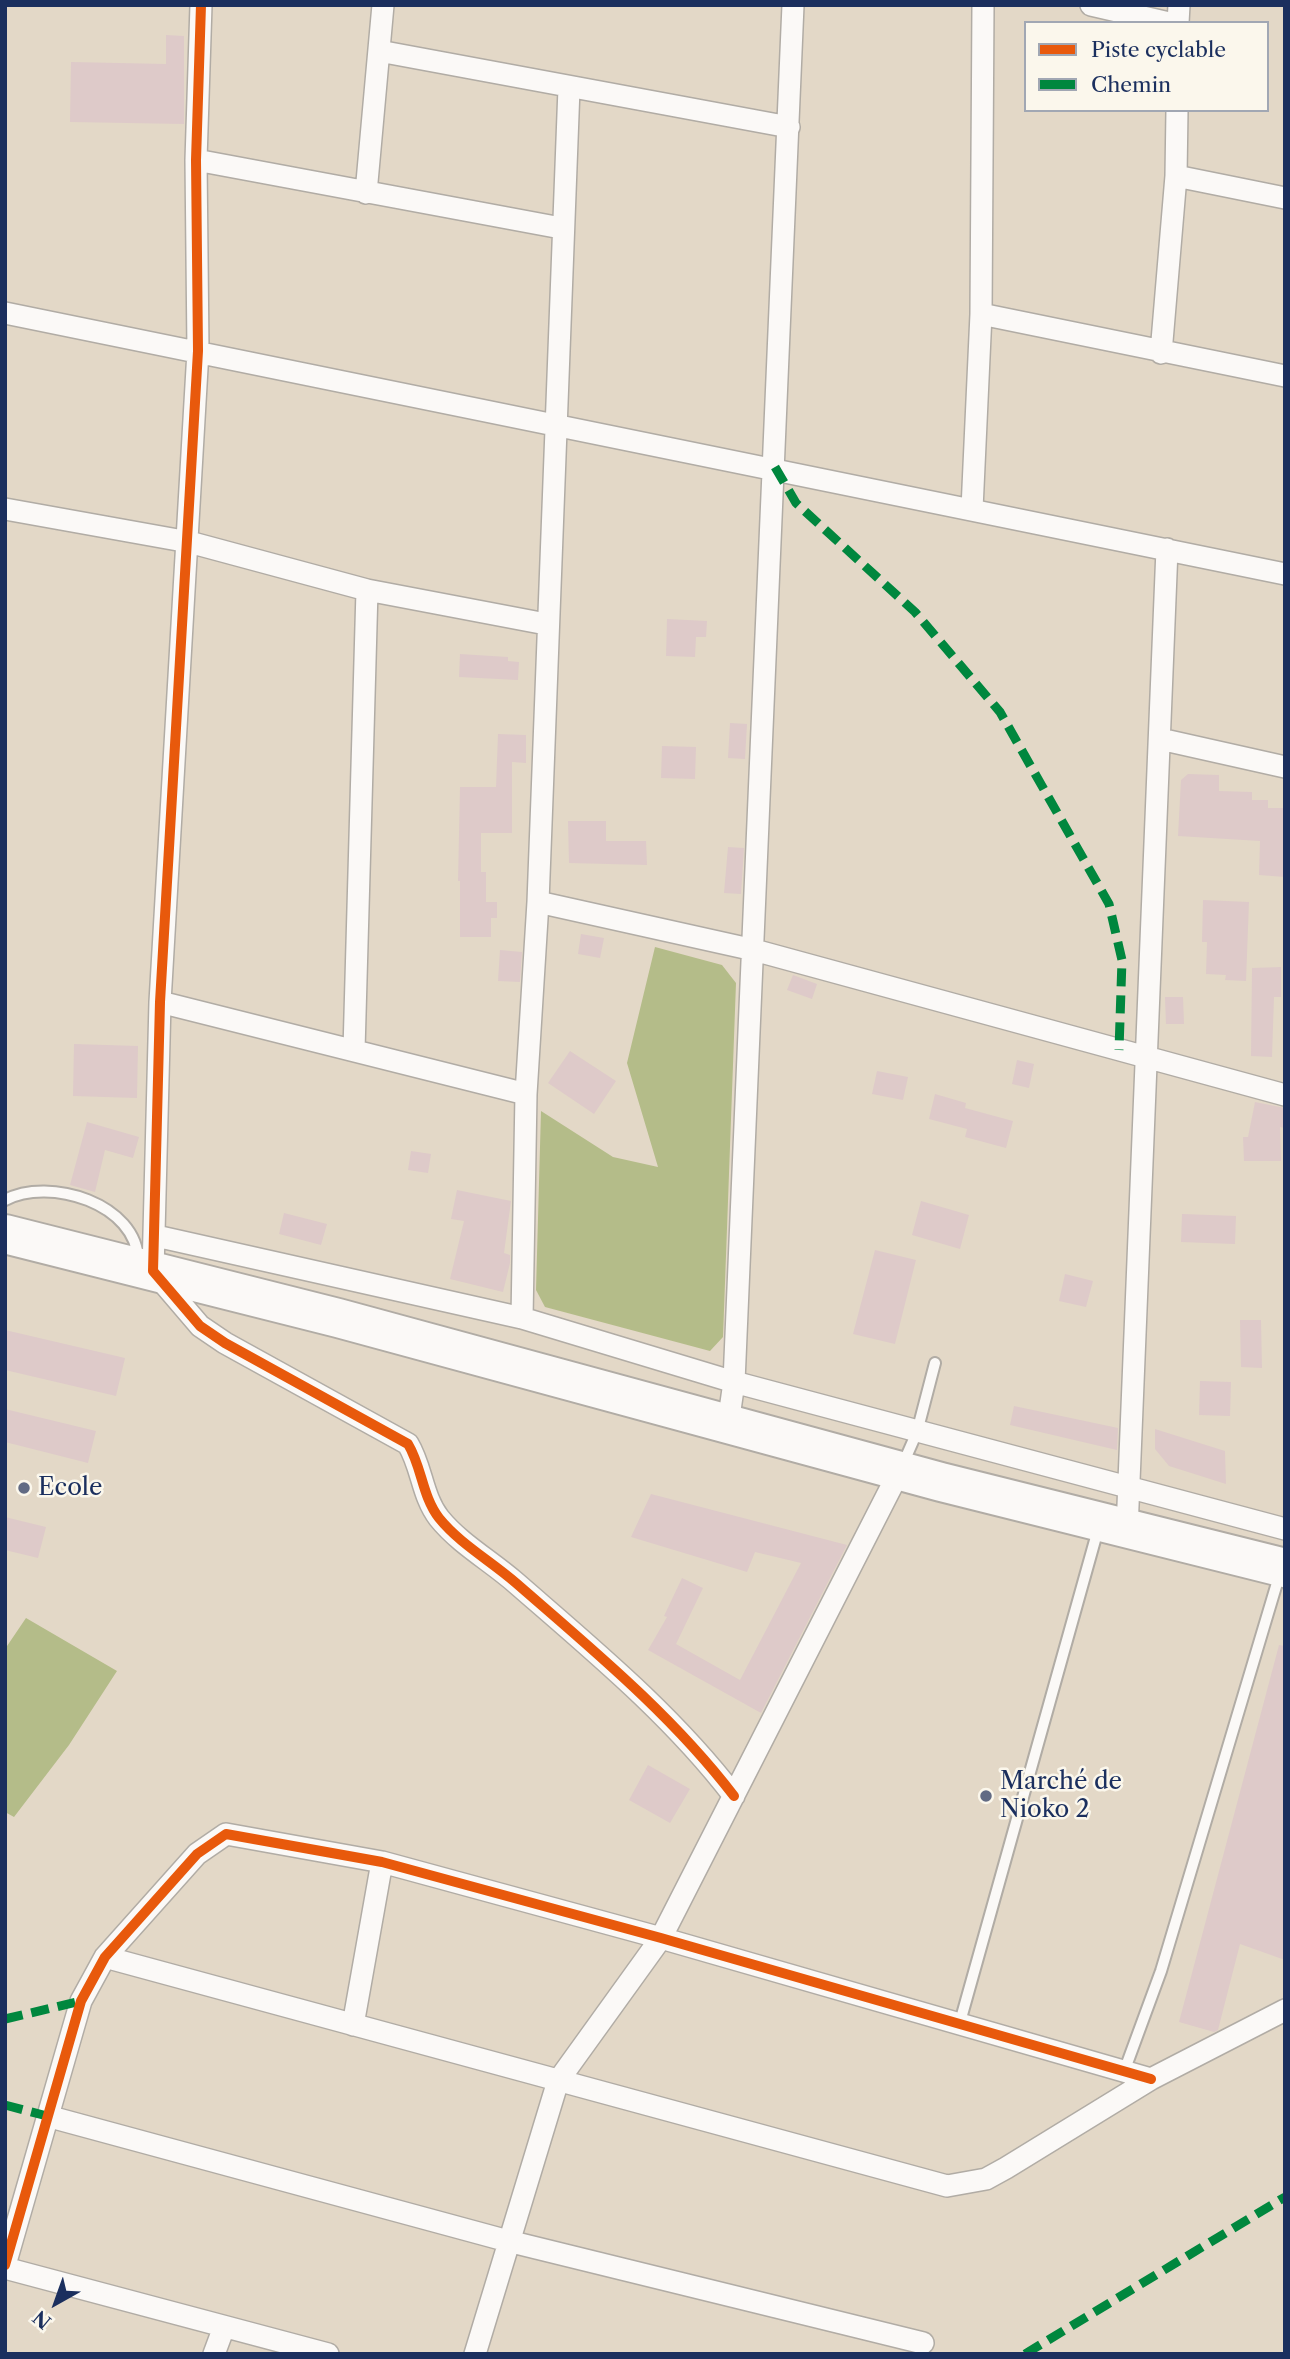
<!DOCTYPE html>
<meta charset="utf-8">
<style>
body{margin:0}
#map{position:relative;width:1290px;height:2359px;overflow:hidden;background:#e3d8c7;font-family:"Libre Caslon Text",serif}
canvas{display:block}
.frame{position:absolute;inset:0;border:7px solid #1b2f5e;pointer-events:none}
.legend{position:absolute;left:1024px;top:21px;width:245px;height:91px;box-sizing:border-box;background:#fbf7ec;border:2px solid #a1a7b3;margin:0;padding:9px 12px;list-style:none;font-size:21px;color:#1b2f5e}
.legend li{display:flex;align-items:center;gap:14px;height:35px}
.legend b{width:35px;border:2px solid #a1a7b3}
.north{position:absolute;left:21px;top:2268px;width:70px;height:70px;-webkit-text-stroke:5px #fbf7ec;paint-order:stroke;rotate:220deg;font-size:19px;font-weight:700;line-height:28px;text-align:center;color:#1b2f5e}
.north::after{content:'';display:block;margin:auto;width:24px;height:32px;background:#1b2f5e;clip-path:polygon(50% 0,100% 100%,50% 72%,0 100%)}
</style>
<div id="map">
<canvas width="1290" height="2359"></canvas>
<div class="frame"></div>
<ul class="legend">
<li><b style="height:9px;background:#e8590c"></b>Piste cyclable</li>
<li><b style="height:9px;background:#00873e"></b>Chemin</li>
</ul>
<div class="north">N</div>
</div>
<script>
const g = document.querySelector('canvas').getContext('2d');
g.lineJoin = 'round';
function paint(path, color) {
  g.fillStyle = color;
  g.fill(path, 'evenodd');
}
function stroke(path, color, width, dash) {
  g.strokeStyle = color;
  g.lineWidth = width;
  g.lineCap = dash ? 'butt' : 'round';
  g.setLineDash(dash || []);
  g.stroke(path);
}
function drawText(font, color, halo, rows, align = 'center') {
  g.font = font + ' "Libre Caslon Text",serif';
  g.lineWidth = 5;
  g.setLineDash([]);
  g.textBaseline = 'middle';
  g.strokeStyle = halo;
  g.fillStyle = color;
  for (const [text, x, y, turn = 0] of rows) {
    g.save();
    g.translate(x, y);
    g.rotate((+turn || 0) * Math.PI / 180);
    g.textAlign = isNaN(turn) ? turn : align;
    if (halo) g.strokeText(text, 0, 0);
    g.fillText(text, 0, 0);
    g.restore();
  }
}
paint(new Path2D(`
 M655 947 722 965 736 983 723 1337 710 1351 545 1307 536 1290 541 1111 613 1157 658 1167 627 1063Z
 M26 1618 117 1671 69 1745 14 1817 5 1812V1649Z`), '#b4bc89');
paint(new Path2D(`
 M166 35 184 36V124L70 122 71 62 166 64Z
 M667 619 707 621 706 637H696L695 657 666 656Z
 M460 654 508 657V661L519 662 518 680 459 677Z
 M730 723 747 724 745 759 728 758Z
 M498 734 526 735V763L512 762V833H481V872H486V902H497V918H491V937H460V881H458L460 787H496Z
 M662 746 696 747 695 779 661 778Z
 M1188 774 1219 775V791L1252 792V800H1268V808H1285V877L1259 875 1260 841 1178 836 1181 780Z
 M568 821H606V841H646L647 865 569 863Z
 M728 847 744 848 741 894 724 893Z
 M1203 900 1249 902 1246 981 1225 980 1226 975 1206 974 1207 942H1202Z
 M581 934 604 938 600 958 578 954Z
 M500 950 522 952 520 982 498 981Z
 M1281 967V997H1274L1272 1057 1251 1056 1252 968Z
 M793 975 817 984 812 999 787 990Z
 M1165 997H1183L1184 1024H1166Z
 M74 1044 138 1046 137 1098 73 1096Z
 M570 1051 616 1081 594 1114 548 1083Z
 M1017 1060 1034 1064 1029 1088 1012 1084Z
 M877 1071 908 1077 903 1100 872 1094Z
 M935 1094 966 1103 965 1108 1013 1121 1006 1148 965 1137 967 1129 929 1119Z
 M1255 1102 1285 1108V1128L1280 1127 1281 1161H1244L1243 1137H1248Z
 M87 1122 139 1137 133 1158 105 1150 95 1192 70 1185Z
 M411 1151 431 1154 428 1173 408 1170Z
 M457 1190 511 1201 504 1253 510 1255V1263L503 1292 450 1279 464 1221 451 1219Z
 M921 1201 969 1215 960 1249 912 1235Z
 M284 1213 327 1224 321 1245 279 1234Z
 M1182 1214 1236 1216 1235 1244 1181 1242Z
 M875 1250 916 1260 895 1344 853 1334Z
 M1065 1274 1093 1281 1086 1307 1059 1301Z
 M1240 1320H1261L1262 1368 1241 1367Z
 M5 1330 125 1358 116 1396 5 1370Z
 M1200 1381 1231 1382 1230 1416 1199 1415Z
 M1014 1406 1118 1428 1117 1450 1010 1425Z
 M5 1409 96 1431 88 1463 5 1442Z
 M1155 1429 1225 1451 1226 1484 1169 1466 1155 1449Z
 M651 1494 847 1545 761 1713 648 1650 667 1617 664 1616 682 1578 703 1588 676 1644 740 1680 801 1563 755 1552 747 1572 631 1537Z
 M5 1517 46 1527 38 1558 5 1550Z
 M1279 1645 1285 1646V1960L1240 1944 1218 2030 1214 2032 1179 2022Z
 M648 1765 690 1789 670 1823 629 1800Z`), '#decac9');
const lane = new Path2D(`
 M5 1200C49 1176 138 1204 138 1261
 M903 1464 917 1432 935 1363
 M960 2022 1099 1526
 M1125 2069 1161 1971 1280 1573`);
const street = new Path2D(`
 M201 5 196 160 198 351 160 1002 153 1271 200 1326 225 1343 408 1444C422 1467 422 1496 439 1518 460 1544 491 1561 516 1583 593 1650 672 1715 734 1796
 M1091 5 1169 23
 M1178 23 1179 5
 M379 51 789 127
 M196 160 561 228
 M1176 176 1285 198
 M366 193 383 5
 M5 313 1285 574
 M981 314 1285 376
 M1161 353 1176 176 1177 110
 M5 509 189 542 367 590 546 624
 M972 509 981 314 983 5
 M1160 739 1285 767
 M538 902 754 950 1285 1095
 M160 1002 526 1094
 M354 1050 367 590
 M156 1236 522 1318 734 1382 1285 1529
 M522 1318 526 1094 538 902 569 88
 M728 1424 734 1382 793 5
 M1127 1530 1167 549
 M105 1957 947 2186 986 2179 1006 2168 1151 2079 1285 2010
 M353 2025 382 1862
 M47 2116 508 2241 923 2343
 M5 2265 81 2001 105 1957 197 1854 226 1834 382 1862 661 1938 1151 2079
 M5 2268 328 2354
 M214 2354 224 2327
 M475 2354 558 2081 661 1938 900 1470`);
const highway = new Path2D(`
 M5 1234 338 1318 941 1482 1285 1568`);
stroke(lane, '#b1aca5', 14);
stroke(street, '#b1aca5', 24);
stroke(highway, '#b1aca5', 42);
stroke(lane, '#fbf9f7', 10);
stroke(street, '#fbf9f7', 21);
stroke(highway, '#fbf9f7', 38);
stroke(new Path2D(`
 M775 467 796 503 915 612 1000 712 1109 904 1122 960 1119 1050
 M5 2019 81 2001
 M5 2105 47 2116
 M1025 2354 1285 2197`), '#00873e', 9, [18, 9]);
stroke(new Path2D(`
 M201 5 196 160 198 351 160 1002 153 1271 200 1326 225 1343 408 1444C422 1467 422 1496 439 1518 460 1544 491 1561 516 1583 593 1650 672 1715 734 1796
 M5 2265 81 2001 105 1957 197 1854 226 1834 382 1862 661 1938 1151 2079`), '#e8590c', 10);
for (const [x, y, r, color] of [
 [24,1488,7,"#616a83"],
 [986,1796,7,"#616a83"]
]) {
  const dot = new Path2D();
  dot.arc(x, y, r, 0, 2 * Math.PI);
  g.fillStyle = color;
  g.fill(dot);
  stroke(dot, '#fbf7ec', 2.5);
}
drawText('24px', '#1b2f5e', '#fbf7ec', [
 ["Ecole",38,1488],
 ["Marché de",1000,1782],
 ["Nioko 2",1000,1810]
], 'left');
</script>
